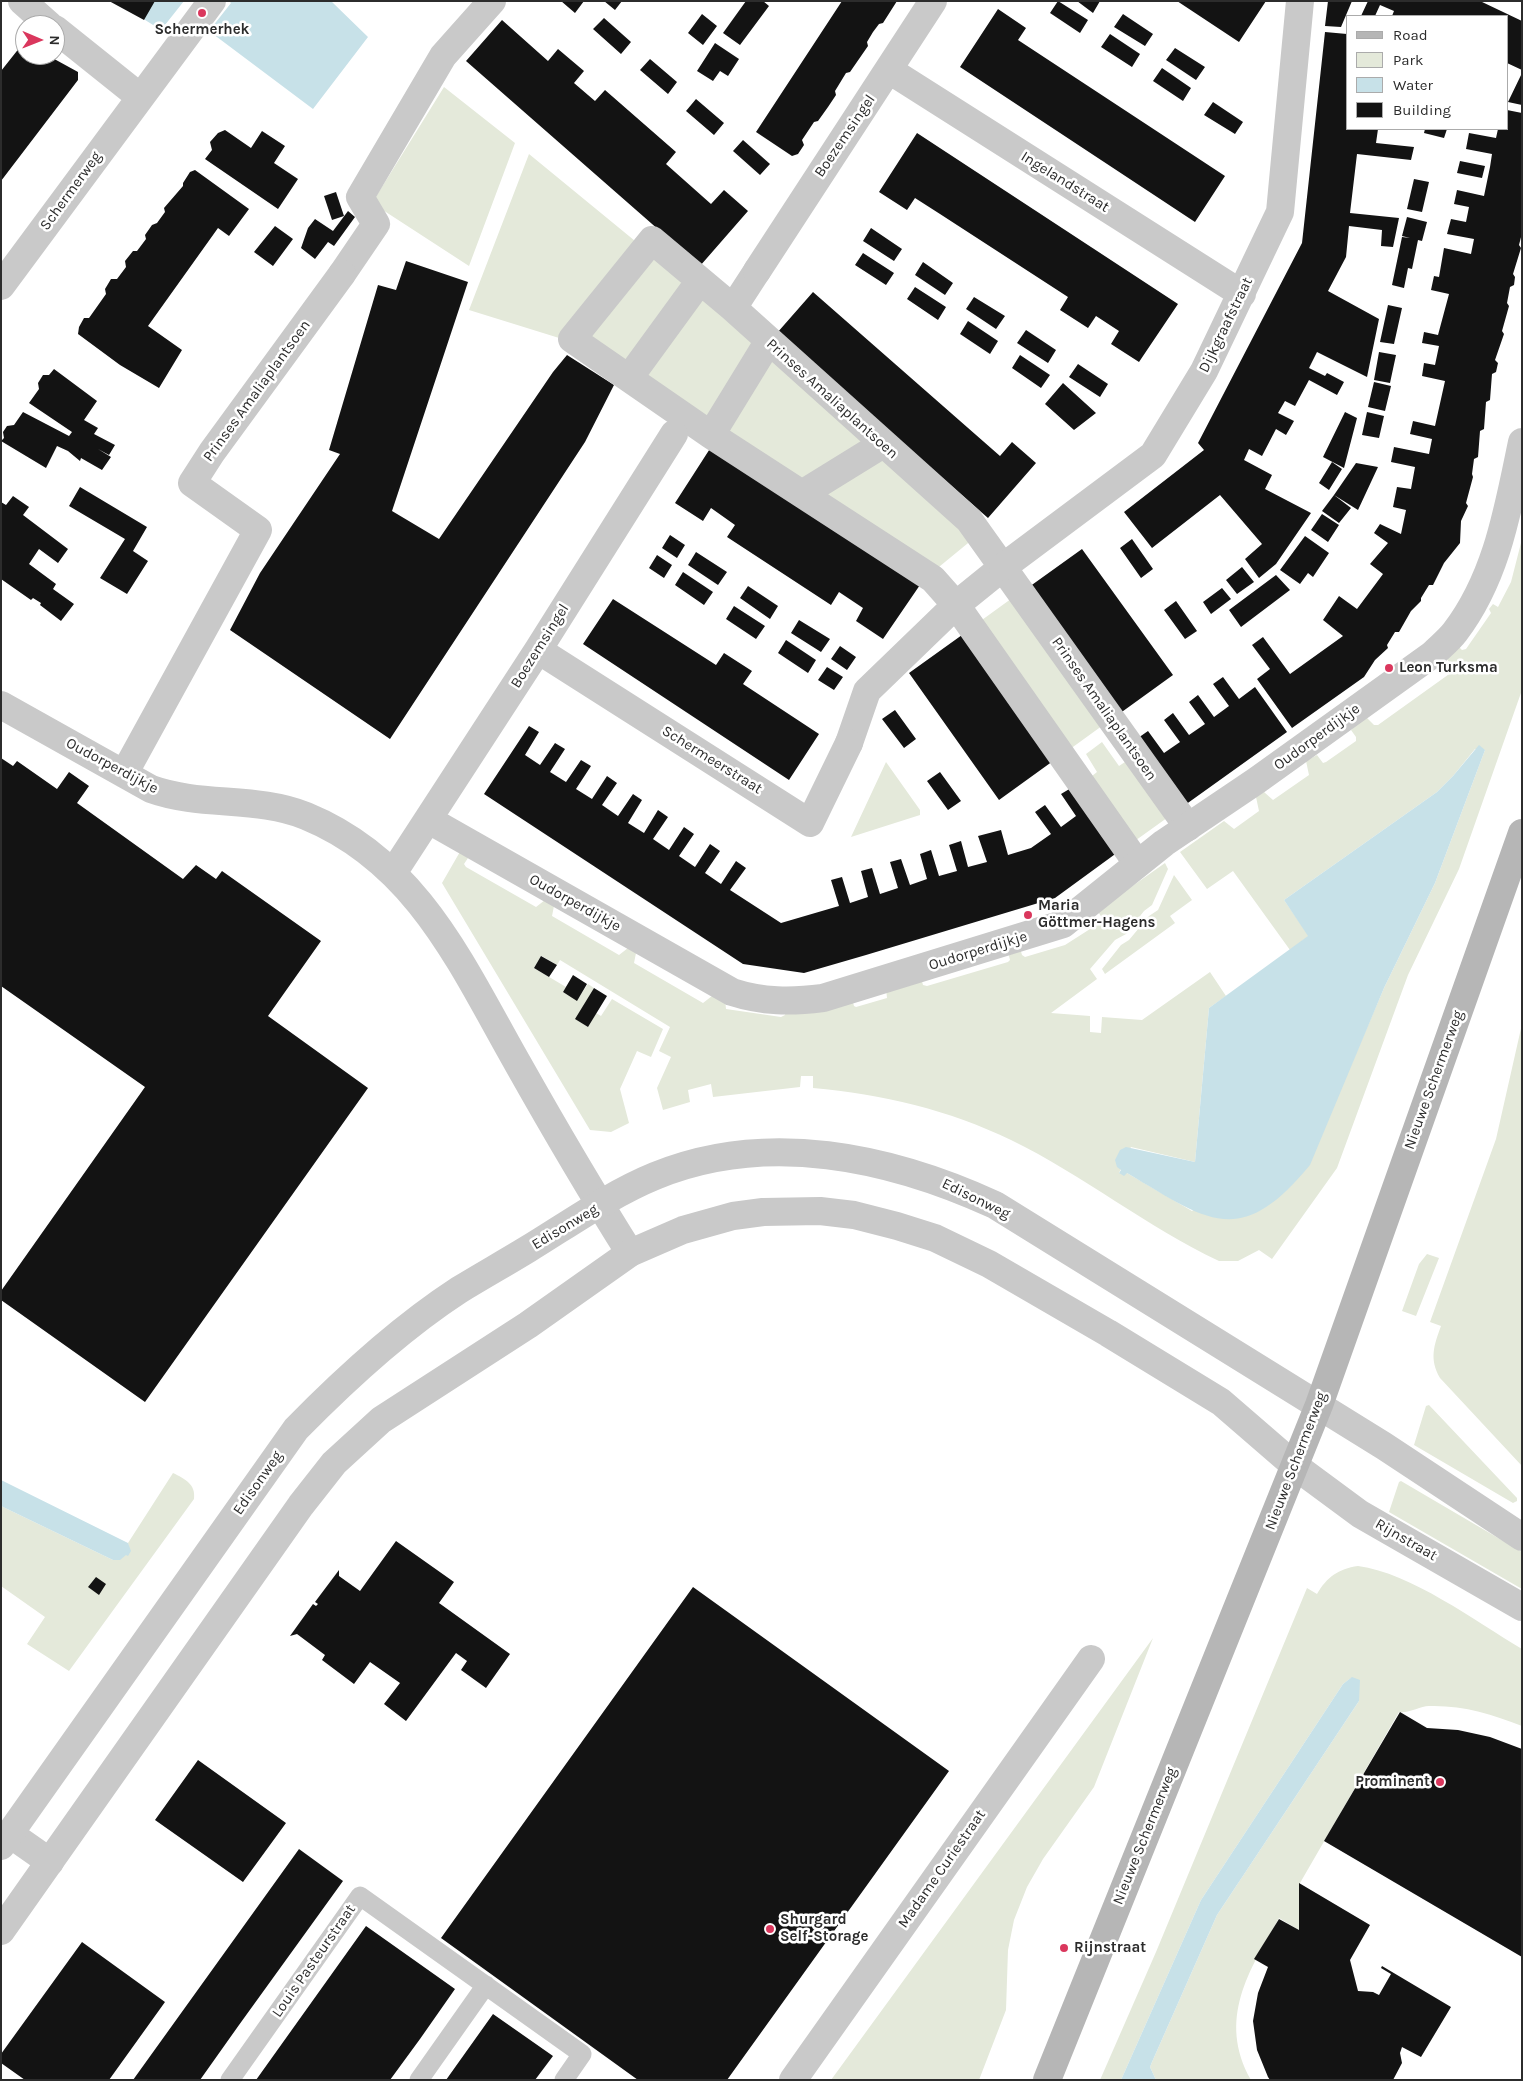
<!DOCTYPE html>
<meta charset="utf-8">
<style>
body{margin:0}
#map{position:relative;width:1523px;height:2081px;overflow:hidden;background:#fff;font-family:Karla,sans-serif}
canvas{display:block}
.frame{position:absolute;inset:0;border:2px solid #2c2c2c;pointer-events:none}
.legend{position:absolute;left:1346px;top:15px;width:162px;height:115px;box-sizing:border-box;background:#fff;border:1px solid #ababab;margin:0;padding:6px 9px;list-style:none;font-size:15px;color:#2c2c2c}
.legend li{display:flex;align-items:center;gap:10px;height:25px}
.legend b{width:25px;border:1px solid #ababab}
.north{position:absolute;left:15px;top:15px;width:50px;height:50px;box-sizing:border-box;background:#fff;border:1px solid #ababab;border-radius:50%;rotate:91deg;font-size:14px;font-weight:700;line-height:20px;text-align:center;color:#2c2c2c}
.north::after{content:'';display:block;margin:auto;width:18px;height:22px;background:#da375d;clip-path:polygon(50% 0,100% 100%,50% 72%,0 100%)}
</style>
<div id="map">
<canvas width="1523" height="2081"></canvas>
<div class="frame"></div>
<ul class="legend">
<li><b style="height:6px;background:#b6b6b6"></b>Road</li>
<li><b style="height:14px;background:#e4e9da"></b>Park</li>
<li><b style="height:14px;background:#c7e1e8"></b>Water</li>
<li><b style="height:14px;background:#131313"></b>Building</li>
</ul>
<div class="north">N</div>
</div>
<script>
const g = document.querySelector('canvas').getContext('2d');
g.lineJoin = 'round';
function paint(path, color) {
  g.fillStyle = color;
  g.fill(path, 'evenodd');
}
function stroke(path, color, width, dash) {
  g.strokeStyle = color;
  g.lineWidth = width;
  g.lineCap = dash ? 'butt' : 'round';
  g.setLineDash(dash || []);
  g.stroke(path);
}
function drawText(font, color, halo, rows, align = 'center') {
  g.font = font + ' Karla,sans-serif';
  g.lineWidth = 5;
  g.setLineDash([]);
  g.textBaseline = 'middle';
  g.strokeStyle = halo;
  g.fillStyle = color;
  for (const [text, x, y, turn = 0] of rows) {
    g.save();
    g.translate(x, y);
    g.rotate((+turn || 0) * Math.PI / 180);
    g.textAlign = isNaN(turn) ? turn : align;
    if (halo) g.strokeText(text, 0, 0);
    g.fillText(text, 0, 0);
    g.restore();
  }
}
paint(new Path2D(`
 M444 87 515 143 469 266 372 203Z
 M529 154 696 291 973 539 934 571 572 342 469 310Z
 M1522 539V690L1459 869 1408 975 1337 1168 1272 1259 1259 1250 1238 1261H1219C1147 1227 1083 1175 1011 1140 949 1110 882 1094 813 1088V1076H801L800 1087 713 1097 711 1084 688 1090 690 1102 663 1110 657 1088 671 1057 659 1051 670 1027 560 960 557 965 542 956 534 968 566 987 563 992 577 1000 588 984 594 988 576 1019 588 1027 596 1013 601 1016 612 999 663 1029 651 1057 637 1051 620 1089 629 1123 611 1132 590 1130 442 883 461 850 468 858 464 864 466 867 536 907 545 900 554 906 552 916 619 955 628 948 636 953 634 963 703 1003 712 996 725 999 726 1009 781 1017 785 1015 786 1008 852 999 854 1006 856 1007 887 998 886 989 921 978 923 985 927 986 1008 962 1010 960 1008 952 1020 948 1022 955 1025 957 1065 945 1101 922 1103 919 1098 912 1100 909 1165 863 1168 869 1152 905 1144 911 1126 934 1115 940 1090 969 1097 979 1051 1013 1090 1016V1032L1101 1033 1102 1017 1142 1020 1210 972 1226 996 1209 1008 1195 1162 1131 1147 1119 1173H1127L1192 1211 1351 1065 1384 988 1435 883 1485 750 1475 749 1453 776 1437 792 1284 900 1309 936 1290 950 1233 871 1207 889 1180 852 1224 821 1234 829 1259 811 1256 797 1264 792 1273 800 1309 775 1306 761 1317 755 1323 763 1326 762 1356 741V737L1351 730 1366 717 1374 725H1378L1452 672 1453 668 1447 659 1457 645 1462 650 1466 649 1491 613 1489 609 1493 604 1498 607 1511 582Z
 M1015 596 1106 723 1066 752 975 625Z
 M1102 742 1119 766 1131 758 1171 815 1132 843 1087 780 1097 772 1086 754Z
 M886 762 920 810V815L851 837Z
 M1174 875 1192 900 1170 916 1175 923 1105 974 1102 969 1121 945 1129 940 1149 916 1158 910Z
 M1522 1024V1466L1440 1378C1429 1359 1434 1345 1441 1326L1430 1322 1496 1139Z
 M1427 1254 1439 1258 1416 1316 1402 1311 1419 1264Z
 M1429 1405 1517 1498V1501L1513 1503 1414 1445 1426 1406Z
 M173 1473C185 1479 196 1484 194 1499L69 1671 27 1644 45 1617 1 1586V1506L113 1560 129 1549 128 1543Z
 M1401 1481 1522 1552V1589L1389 1512 1399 1482Z
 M1358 1566C1411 1573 1475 1621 1522 1649V1726C1492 1714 1462 1705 1429 1706 1420 1706 1408 1714 1399 1712L1300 1883 1299 1930 1279 1918C1249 1971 1217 2019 1251 2080H1156L1150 2067 1152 2062 1217 1915 1359 1701 1351 1678 1343 1684 1201 1900 1121 2080H1100L1156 1952 1307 1588 1317 1594C1327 1577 1338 1569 1358 1566Z
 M1153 1638 1094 1787 1043 1859 1027 1887 1014 1920 1008 1950 1006 2010 979 2080H831Z`), '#e4e9da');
paint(new Path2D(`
 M115 1H184L161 30Z
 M229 1H331L368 37 313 109 209 31 231 3Z
 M1479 745 1485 750 1435 883 1384 988 1310 1165C1240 1250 1208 1221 1127 1173L1124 1176 1119 1173 1121 1170 1117 1167 1115 1160 1120 1150 1126 1147 1195 1162 1209 1008 1308 936 1284 900 1437 792 1453 776Z
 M1 1480 128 1543 131 1551 128 1556 126 1555 120 1560H113L1 1506Z
 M1352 1677 1360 1680 1359 1701 1217 1915 1152 2062 1150 2067 1156 2080H1121L1201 1900 1343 1684Z`), '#c7e1e8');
paint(new Path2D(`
 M109 1H155L144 20Z
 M561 1H584L575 13Z
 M604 1H622L615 10Z
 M746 1H763L769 6 740 45 723 33Z
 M842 1H897L883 23 879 24 873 32 867 42 868 46 850 72 846 73 835 91 836 95 828 107 818 121 814 122 802 140 804 145 798 154 792 156 756 132Z
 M1058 1 1088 20 1080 33 1050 13Z
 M1077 1H1100L1093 13Z
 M1177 1H1266L1239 42Z
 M1328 1H1352L1341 27 1325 26Z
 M1368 1H1480L1522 21V70L1507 63V16H1392L1394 11 1380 5 1375 16H1361Z
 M998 9 1026 28 1018 40 1225 176 1195 222 960 67Z
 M702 14 717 26 703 45 688 33Z
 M1123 14 1153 34 1145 46 1114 27Z
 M604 18 631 42 621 54 593 29Z
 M502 20 548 61 558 49 584 71 574 83 595 101 605 90 676 152 666 164 711 204 724 190 748 211 700 266 466 61Z
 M1325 32 1347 34V129H1378L1376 143 1414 147 1411 160 1357 154 1350 213 1399 218 1393 247 1381 246 1382 230 1349 226 1346 257 1328 291 1379 319 1367 377 1317 352 1309 368 1325 376 1327 373 1344 382 1337 395 1309 380 1295 406 1285 401 1278 413 1294 421 1286 435 1276 429 1262 456 1249 449 1244 460 1272 475 1265 489 1311 513 1276 564 1259 578 1245 559 1262 544 1220 495 1152 548 1124 512 1204 450 1198 443 1302 243Z
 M1110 34 1140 54 1132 67 1101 47Z
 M24 42 25 55H47L78 72V80L1 181V71Z
 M715 43 739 59 728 76 720 71 713 81 697 71Z
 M1175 48 1205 67 1196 80 1166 60Z
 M650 59 677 82 668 94 640 70Z
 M1162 68 1191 88 1183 101 1153 81Z
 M1522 73V105L1508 102Z
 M696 99 724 123 714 135 686 111Z
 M1213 102 1243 122 1235 134 1204 115Z
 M1507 110 1522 113V233L1519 245 1521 248 1513 274 1515 277 1514 285 1510 287 1507 303 1509 306 1502 331 1504 334 1495 360 1498 363 1496 372 1492 374 1490 400 1486 402 1484 429 1480 431 1478 457 1474 459 1472 474 1473 477 1466 503 1468 506 1461 521 1460 543 1444 563 1433 585H1429L1421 598V601L1411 611 1399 632H1395L1387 645 1388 648 1375 660 1364 677 1292 728 1257 679 1270 669 1252 645 1263 637 1290 674 1343 636 1323 620 1339 596 1357 609 1383 574 1370 564 1388 543 1374 533 1380 524 1401 534 1406 510 1393 507 1397 487 1411 489 1415 467 1391 462 1394 447 1429 454 1432 439 1410 434 1413 421 1435 426 1445 381 1422 376 1424 363 1435 365 1439 346 1422 343 1424 332 1438 335 1449 294 1431 290 1434 276 1439 277 1444 248 1471 254 1474 239 1447 234 1451 219 1466 222 1469 207 1454 204 1457 190 1484 196 1490 167 1492 154 1466 149 1469 133 1496 138 1498 129H1507Z
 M1425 129H1447L1444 138 1424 133Z
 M225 130 251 148 262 131 285 146 274 163 298 179 278 209 205 159 212 150 210 142 218 133Z
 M917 133 1178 304 1139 362 1111 344 1119 331 1096 316 1088 328 1060 310 1068 297 940 214 915 198 907 210 879 192Z
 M743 140 770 164 760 175 733 151Z
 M1460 161 1485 166 1482 178 1457 173Z
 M195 170 249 209 229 236 218 228 148 326 182 350 159 388 120 365 78 334 79 327 84 318H89L106 294 105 289 111 279H117L126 267 125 261 133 251H137L146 239 145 235 152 225 157 223 165 212 164 208 183 186V183L190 172Z
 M1414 179 1429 182 1422 212 1407 209Z
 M336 192 344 216 332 220 324 196Z
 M348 211 355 217 334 246 328 242 315 259 301 248 308 228 315 219 333 231Z
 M1407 217 1427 222 1422 241 1418 240 1412 269 1408 268 1404 288 1392 285 1402 237 1410 238 1402 236Z
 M275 226 293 239 273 266 254 252Z
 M871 228 902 249 894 261 863 241Z
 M863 253 894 273 886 285 855 265Z
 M406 261 468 282 392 511 439 539 553 372 567 355 614 385 585 442 390 739 230 630 260 573 340 454 329 450 378 285 396 290Z
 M923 262 953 283 945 295 915 275Z
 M915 287 946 307 938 320 907 299Z
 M813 292 1000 456 1012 442 1036 463 988 518 777 333Z
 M974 297 1005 316 996 329 966 309Z
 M1388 305 1402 308 1394 344 1380 342Z
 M968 321 998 341 990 354 960 334Z
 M1026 330 1056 350 1048 363 1017 343Z
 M1379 352 1396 355 1390 383 1374 380Z
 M1020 355 1050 375 1041 388 1012 368Z
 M1078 364 1108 384 1100 397 1069 377Z
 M54 369 97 401 84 420 98 428 94 434 115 445 109 455 98 449 111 457 102 470 81 458 80 461 68 451 57 446 46 468 1 441 4 438 3 432 7 426 14 425 23 412 69 436 72 432 29 403 39 389 38 383 43 375H49Z
 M1374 382 1391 386 1385 411 1368 407Z
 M1063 383 1096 413 1074 430 1045 404Z
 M1345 412 1357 418 1344 468 1323 457Z
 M1367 412 1384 416 1379 438 1362 435Z
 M713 444 922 582 883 639 856 621 863 608 839 592 831 605 727 537 735 525 711 508 703 521 675 503Z
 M1332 462 1342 469 1329 490 1319 483Z
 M1356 463 1378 467 1358 510 1334 495Z
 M80 487 147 527 133 551 148 561 127 594 100 578 125 539 69 506Z
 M1334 495 1351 508 1339 523 1322 511Z
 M13 496 29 507 23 515 68 549 58 563 39 549 29 564 56 584 53 589 74 604 61 621 40 605 41 603 33 598 31 600 1 579V502L6 505Z
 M1322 514 1339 525 1328 542 1311 530Z
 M670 535 685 545 677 558 662 548Z
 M1305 536 1329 553 1313 577 1308 573 1300 584 1280 570Z
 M1132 539 1153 569 1141 578 1120 548Z
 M1082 549 1173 675 1119 714 1029 587Z
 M696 552 727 572 718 585 688 565Z
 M657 555 672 565 664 578 649 568Z
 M1242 567 1254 582 1237 594 1226 580Z
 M683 572 713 592 704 605 675 585Z
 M1276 575 1290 590 1241 627 1229 610Z
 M748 586 778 606 770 619 740 598Z
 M1222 588 1231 599 1211 614 1203 602Z
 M613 599 716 665 724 653 752 671 743 684 819 734 789 780 583 644Z
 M1176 601 1197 631 1185 639 1164 610Z
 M734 606 765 626 756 639 726 619Z
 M799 620 830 639 821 652 791 633Z
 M962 635 1053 761 999 800 909 673Z
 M786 640 816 660 808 673 778 653Z
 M840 646 856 657 847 670 831 659Z
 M827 667 843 677 834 690 818 680Z
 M1223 677 1239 699 1255 687 1287 732 1185 805 1138 738 1148 731 1164 753 1180 742 1164 720 1173 713 1189 735 1205 724 1189 702 1198 695 1214 717 1229 706 1213 684Z
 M895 710 916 739 904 748 882 719Z
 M529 726 539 732 525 755 540 765 555 743 565 749 550 772 566 782 581 760 591 766 576 789 592 799 607 776 617 783 602 805 618 816 633 794 642 800 628 823 644 833 658 810 668 817 653 839 669 850 684 827 694 834 679 856 695 867 710 844 720 851 705 873 721 884 736 861 746 868 730 890 781 923 839 906 831 880 842 877 850 903 868 897 861 871 872 868 880 894 898 888 890 862 901 859 910 885 927 879 920 854 931 850 939 876 957 871 949 845 961 841 968 867 987 862 978 836 1001 830 1008 855 1031 848 1051 834 1035 812 1045 805 1061 827 1076 816 1061 794 1071 788 1118 852 1055 898 866 955 804 973 743 964 484 794Z
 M1 758 13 766 17 761 57 789 69 772 89 786 77 803 183 879 196 865 216 879 222 871 321 941 268 1016 368 1088 145 1402 1 1300V1291L145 1087 1 986Z
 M940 772 961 801 948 810 927 781Z
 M541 956 557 965 549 977 534 968Z
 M573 975 587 984 577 1001 563 992Z
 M594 988 607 996 588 1027 575 1019Z
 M396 1541 454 1582 439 1603 510 1654 486 1688 461 1670 467 1661 456 1653 406 1721 384 1704 400 1683 370 1662 354 1684 322 1660 325 1655 297 1634 290 1636 313 1604 316 1606 318 1604 315 1602 339 1570V1576L360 1591Z
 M96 1577 106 1584 99 1595 88 1587Z
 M693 1587 949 1771 727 2080H638L441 1938Z
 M1400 1712 1427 1728 1458 1730 1490 1737 1522 1749V1957L1324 1841Z
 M198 1760 286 1823 243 1882 155 1820Z
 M299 1849 343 1881 239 2025 200 2080H133Z
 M1299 1883 1370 1925 1350 1960 1358 1991 1373 1992 1379 1995 1391 1974 1381 1968 1382 1966 1451 2007 1421 2057 1402 2047 1400 2053 1402 2063 1393 2080H1270L1268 2077 1257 2050 1253 2021 1258 1993 1268 1967 1254 1959 1279 1919 1299 1930Z
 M366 1926 455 1989 420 2039 390 2080H256Z
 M82 1942 165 2002 109 2080H25L1 2063V2054Z
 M493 2014 553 2056 535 2080H446Z`), '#131313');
stroke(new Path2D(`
 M230 2080 360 1896 582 2054 564 2080
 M419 2080 486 1985`), '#c9c9c9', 19);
stroke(new Path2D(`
 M342 274 376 224 360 197 443 56 492 1
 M733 308 757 271
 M629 378 699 282
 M711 435 768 342
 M802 494 883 444
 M849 743 867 691 956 605 1003 567
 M1137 863 956 605 933 579 711 435 572 339 652 240 733 308 969 520 1188 827`), '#c9c9c9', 28);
stroke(new Path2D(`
 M22 1 49 25
 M55 29 140 97
 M889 70 1242 294
 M757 271 933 1
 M1 286 212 1
 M1003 567 1153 455 1204 371 1280 212 1300 1
 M538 650 810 823 849 743
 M1 705 151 789C201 807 257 796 306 816 418 862 462 966 518 1064 554 1128 591 1191 630 1253
 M124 774 258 530 192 483 212 452 342 274
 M429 820 732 992C763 1002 791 1002 823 998L1063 924 1164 843 1256 781 1433 654C1440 647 1449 640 1455 632 1497 577 1508 509 1522 442
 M393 873 538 650 674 434
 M10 1834 50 1862
 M793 2080 1091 1659`), '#c9c9c9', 28);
stroke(new Path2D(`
 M1 1846 296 1429C346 1378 399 1329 459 1290 482 1276 505 1263 528 1249 569 1224 611 1194 655 1176 767 1130 890 1157 995 1205L1384 1446 1522 1537
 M1 1931 301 1505 334 1463 381 1420 528 1325 630 1253 683 1230 733 1216 763 1212 820 1211 854 1215 897 1226 935 1238 989 1264 1108 1333 1221 1402 1295 1466 1360 1514 1522 1607`), '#c9c9c9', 28);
stroke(new Path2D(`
 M1047 2080 1319 1405 1522 833`), '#b6b6b6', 28);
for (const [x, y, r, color] of [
 [202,13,5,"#da375d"],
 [1389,668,5,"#da375d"],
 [1028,915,5,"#da375d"],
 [1440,1782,5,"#da375d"],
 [770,1929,5,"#da375d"],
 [1064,1948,5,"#da375d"]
]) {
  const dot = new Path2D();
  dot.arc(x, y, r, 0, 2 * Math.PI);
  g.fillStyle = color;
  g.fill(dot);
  stroke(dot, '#fff', 2);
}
drawText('bold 15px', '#2c2c2c', '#fff', [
 ["Schermerhek",202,30,"center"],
 ["Leon Turksma",1399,668],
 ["Maria",1038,906],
 ["Göttmer-Hagens",1038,923],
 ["Prominent",1430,1782,"right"],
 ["Shurgard",780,1920],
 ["Self-Storage",780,1937],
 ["Rijnstraat",1074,1948]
], 'left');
drawText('15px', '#2c2c2c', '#fff', [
 ["Boezemsingel",845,136,-56],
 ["Ingelandstraat",1065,182,32],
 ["Schermerweg",71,191,-54],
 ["Dijkgraafstraat",1226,325,-64],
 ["Prinses Amaliaplantsoen",257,391,-54],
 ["Prinses Amaliaplantsoen",832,399,42],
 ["Boezemsingel",540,646,-58],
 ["Prinses Amaliaplantsoen",1104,709,55],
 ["Oudorperdijkje",1317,737,-36],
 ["Schermeerstraat",712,760,32],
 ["Oudorperdijkje",112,766,28],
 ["Oudorperdijkje",575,903,29],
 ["Oudorperdijkje",978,951,-17],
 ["Nieuwe Schermerweg",1434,1080,-70],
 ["Edisonweg",976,1199,26],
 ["Edisonweg",565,1227,-31],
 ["Nieuwe Schermerweg",1296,1461,-69],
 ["Edisonweg",258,1483,-55],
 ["Rijnstraat",1406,1540,30],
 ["Nieuwe Schermerweg",1145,1836,-68],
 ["Madame Curiestraat",942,1869,-55],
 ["Louis Pasteurstraat",314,1961,-55]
]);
</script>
